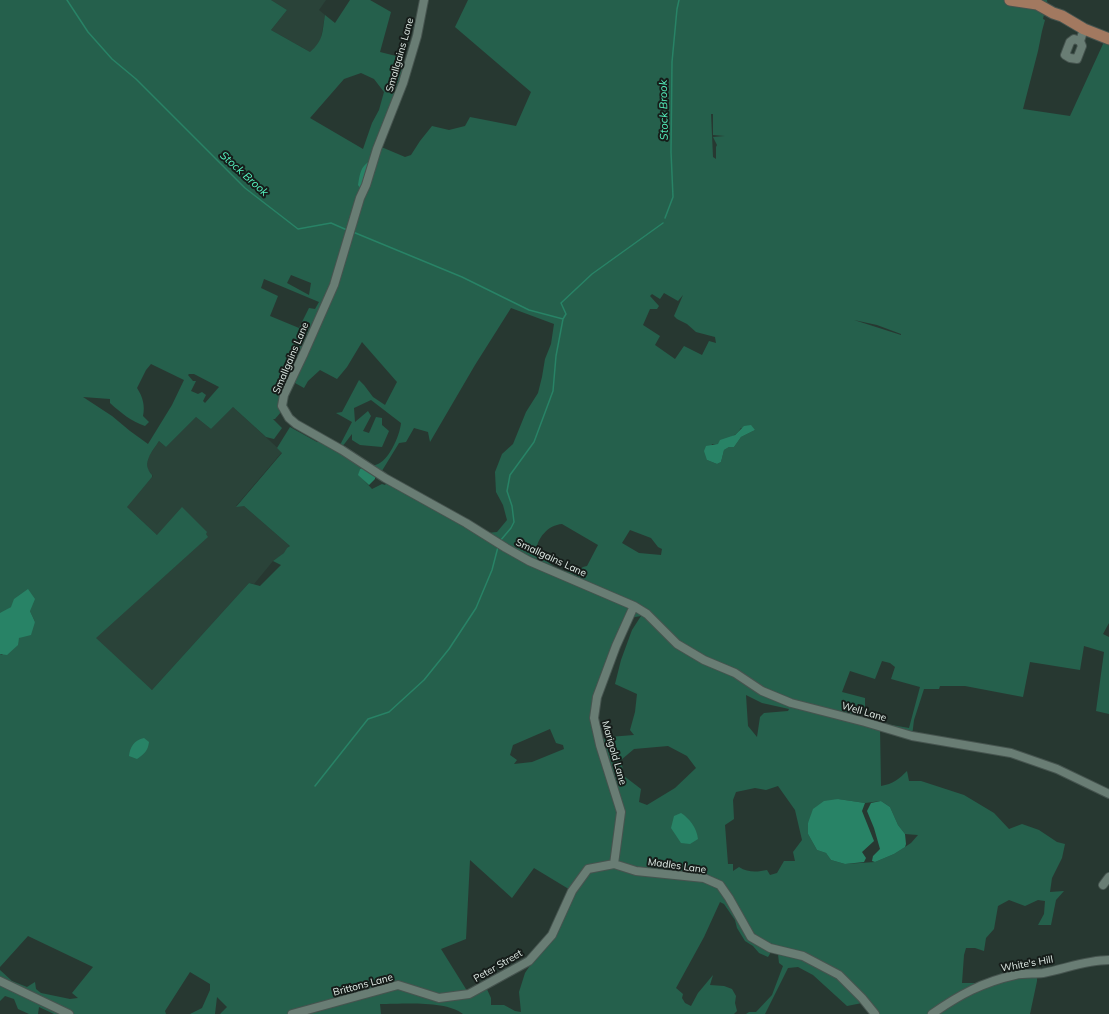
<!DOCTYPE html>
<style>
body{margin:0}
canvas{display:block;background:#273831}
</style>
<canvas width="1109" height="1014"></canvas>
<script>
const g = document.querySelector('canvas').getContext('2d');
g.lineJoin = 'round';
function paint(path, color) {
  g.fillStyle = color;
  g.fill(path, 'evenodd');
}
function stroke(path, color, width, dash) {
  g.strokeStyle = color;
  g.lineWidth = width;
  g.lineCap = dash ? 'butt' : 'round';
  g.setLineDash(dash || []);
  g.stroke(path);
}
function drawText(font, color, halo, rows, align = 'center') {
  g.font = font + ' Mulish,sans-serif';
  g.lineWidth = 4;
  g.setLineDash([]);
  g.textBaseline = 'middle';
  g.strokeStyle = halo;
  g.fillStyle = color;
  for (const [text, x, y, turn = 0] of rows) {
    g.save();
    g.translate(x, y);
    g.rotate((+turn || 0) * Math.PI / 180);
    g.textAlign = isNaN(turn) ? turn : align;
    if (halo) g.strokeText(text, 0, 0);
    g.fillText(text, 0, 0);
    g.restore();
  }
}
paint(new Path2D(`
 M271 0H326L319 10 325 15 321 38 318 45 310 52 271 30 287 10Z
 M233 407 282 452 236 506H244L290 546 287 548 285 553 273 561 254 584 249 583 152 690 95 638 207 537 157 535 126 506 153 476 148 470 147 459 159 441 166 447 196 417 211 429Z`), '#2a4339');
paint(new Path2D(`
 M0 0H271L287 10 271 30 310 52C324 40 322 32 325 15L335 23 350 0H370L391 12 380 52 396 56 395 60 397 62H410L379 146 405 157 411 155 420 141 432 126 449 130 465 126 470 117 516 126 531 92 455 27 468 0H1047L1048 10H1045L1043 19 1045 20 1042 31 1038 51 1023 109 1070 116 1109 31V623L1103 634 1109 637V714L1096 711 1104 652 1084 646 1080 670 1030 662 1023 697 965 686H940L939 689H924L914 720 912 736 880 728 881 786C893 784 899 779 907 771L909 781H921L964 795 994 813 1009 829 1022 824 1039 830 1057 842 1065 844 1062 858 1052 878 1050 892 1064 891 1056 900 1051 925H1038L1044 914 1045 901 1038 900 1025 906 1009 900 998 906 994 929 986 938 984 951 975 948H966L964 955 962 983H984L1037 973V981L1030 1014H870L862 1003 847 1006 813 975 798 967 788 968 765 1014H746L749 1012H756L772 995 783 966 779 963 778 954 771 952 768 957 759 953 753 946 745 941 737 928 735 920 724 904 720 902 704 937 676 988 683 994 682 998 685 1003 691 1006 698 993 713 975 710 985 724 986 732 989 736 996 735 1003 737 1011 734 1014H463C446 1000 402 1004 380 1004L381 1014H220L227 1007 217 997 215 1014H190L202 1008 210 990V984L190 972 165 1011 166 1014H54L39 1007 38 1014H29L18 1009 14 999 5 996 0 1001V970L12 981 27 987 35 982 36 989 41 993 70 999 78 998 72 993 93 967 28 936 0 967V654L2 655 35 622 30 611 11 607 0 615ZM361 73 374 79 384 92 379 110 372 123 363 149 310 118 344 79ZM711 114H713V135L725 136 713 137 717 145 716 147V159L713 157ZM291 275 311 283 309 295 287 283ZM264 279 319 302 315 309 309 308 299 328 270 316 278 296 261 288ZM664 293 678 301 683 295 674 316 677 319 687 324 696 332 715 337 716 343 709 341 702 355 684 346 675 359 655 345 660 336 643 325 650 309H657L659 306 650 296 652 294 660 299ZM511 308 554 324 551 344 545 359 542 377 538 393 526 412 513 444 502 454 495 472 496 492 503 505 507 520 497 532 487 533 469 520 419 492 388 480 385 485 382 484 372 489 359 475 360 469 364 467 324 442H317L290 427 277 448 282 453 236 507 244 506 290 546 287 548 284 553 273 561 281 565 260 586 249 583 152 690 96 638 208 537 206 534 207 532 182 507 157 535 127 507 152 477V475C141 463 152 452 159 441L166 447 196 417 211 429 233 407 266 437 274 439 282 428 273 419H275L281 412 288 413C286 402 287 392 295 383L304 388 308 381 320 370 337 379 347 367 362 342 397 382 385 405 373 397 364 385 359 380 342 412 336 413 352 422 340 445 342 447 352 434V440L360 445 382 447 389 431 382 425V418L376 417 369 433 363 431 371 416 368 411 355 422 354 408 371 400 401 423C400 436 386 469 370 465L380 474 399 443 406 442 414 428 428 432 430 442 475 365ZM854 320 877 325 901 334V335ZM151 364 184 380 172 405 148 444 130 431 112 416 83 397 110 399V403C121 413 131 421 145 426L149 422 143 416C145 406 143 397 137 388L146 370ZM189 374H194L219 387 205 403 203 401 206 395 202 392 198 394 191 391 196 381H193L188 375ZM741 428 755 430 741 437 734 447H729L724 450 721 462 717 464 707 460 712 444 718 445C727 437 735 438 741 428ZM562 524 598 545 587 566 583 567 575 573C566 572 549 567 546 558 545 556 545 554 545 552L541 555 536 552C537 538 548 525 562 524ZM630 530 651 538 658 547 662 549 661 555 639 553 622 543ZM641 616 632 630 621 660 615 684 637 694 635 712 630 730 634 735 609 737 603 739 596 727 604 680 629 618ZM882 661 890 663 895 667 891 679 920 687 909 728 880 723 860 717 865 706V698L842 692 850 671 875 679ZM746 695 762 703 789 709 788 711 764 713 760 717 757 737 748 726ZM550 729 556 743 563 745 564 749 532 762 514 764 517 760 510 755 513 745ZM668 746 687 756 696 768 675 788 647 805 639 802 641 789 624 776 621 760 634 749ZM778 786 795 810 802 840 793 852 795 861H784L777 873 770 875 767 870C758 872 748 873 739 867L733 871V864H728L725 825 734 819 733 800 736 792 755 788 766 790ZM838 799 865 803 881 801 890 807 898 825 905 834 918 835 911 843 894 854 875 862 845 864 831 860 826 853 817 850 808 834V823ZM470 860 512 898 534 868 572 891 549 944 531 964 525 973 519 992 521 1012 515 1011 504 1005H491V998L485 985 469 994 441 949 466 939Z`), '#25604c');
paint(new Path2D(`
 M370 161 361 189 358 185C360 174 360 167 370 161Z
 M751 425 755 430 741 437 734 447H729L724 450 721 462 717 464 707 460 704 451 706 446 718 444 720 440 735 435 744 426Z
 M364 467 375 476V479L369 485 358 475 360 469Z
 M28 589 35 599 30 611 35 622 31 635 19 638 18 645 7 655 0 654V613L11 607 14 599Z
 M144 738 149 742C148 751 144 754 137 759L129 756C130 747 134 740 144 738Z
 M838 799 865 803 862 811 874 841 862 852 866 858 864 862 845 864 831 860 826 853 817 850 808 834V823L813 809 824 801Z
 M881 801 890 807 898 825 905 834 906 844 905 847 894 854 875 862 872 861 873 856 880 849 874 828 867 811 871 803Z
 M681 813C689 818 697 828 698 839L690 844 681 843 671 828 674 816Z`), '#288366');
stroke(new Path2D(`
 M67 0 88 32 112 59 136 79 245 188 298 229 331 223 347 230
 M665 218 673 197 671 152 672 62 677 9 679 0
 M353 232 462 277 529 310 563 319
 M500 541 511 528 514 522 512 506 507 491 510 475 534 442 553 391 556 356 563 319 566 314 561 303 592 274 663 223
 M315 786 368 719 389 712 424 680 449 649 476 608 492 570 498 547`), '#288366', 1.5);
const minor = new Path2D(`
 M424 0 417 36 403 83 377 149 366 185 360 198 334 285 304 353 284 395 282 406 289 418 296 424 342 450 385 478 466 523 506 548 529 561 634 606 647 614 677 644 704 660 735 673 762 691 791 703 865 722 912 736 1011 753 1057 769 1109 794
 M1080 41 1074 39 1070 42 1065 55 1070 58 1077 59 1082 46 1080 41 1084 29
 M614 864 636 871 704 878 720 885 729 898 751 937 770 948 803 956 839 975 862 998 875 1014
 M614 864 621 812 600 745 594 718 597 697 616 646 634 606
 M1103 885 1109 877
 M0 981 69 1014
 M292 1014 398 985 439 998 469 994 529 961 552 935 572 891 588 869 614 864
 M932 1014C959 995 983 982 1015 975 1024 973 1034 974 1043 973 1065 969 1086 960 1109 960`);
const major = new Path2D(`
 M1010 0 1037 4 1053 13 1062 16 1084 29 1109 39`);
stroke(minor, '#46544f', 10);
stroke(major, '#46544f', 13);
stroke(minor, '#697d74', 8);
stroke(major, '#a27960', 11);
drawText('10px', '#e1ece7', '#161d1a', [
 ["Smallgains Lane",400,55,-74],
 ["Smallgains Lane",291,358,-67],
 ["Smallgains Lane",551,558,25],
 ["Well Lane",864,712,16],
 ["Marigold Lane",614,753,74],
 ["Madles Lane",677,866,8],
 ["White's Hill",1027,964,-10],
 ["Peter Street",498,966,-30],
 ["Brittons Lane",363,985,-15]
]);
drawText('italic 11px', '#55f3bf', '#161d1a', [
 ["Stock Brook",664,110,-91],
 ["Stock Brook",244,174,42]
]);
</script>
